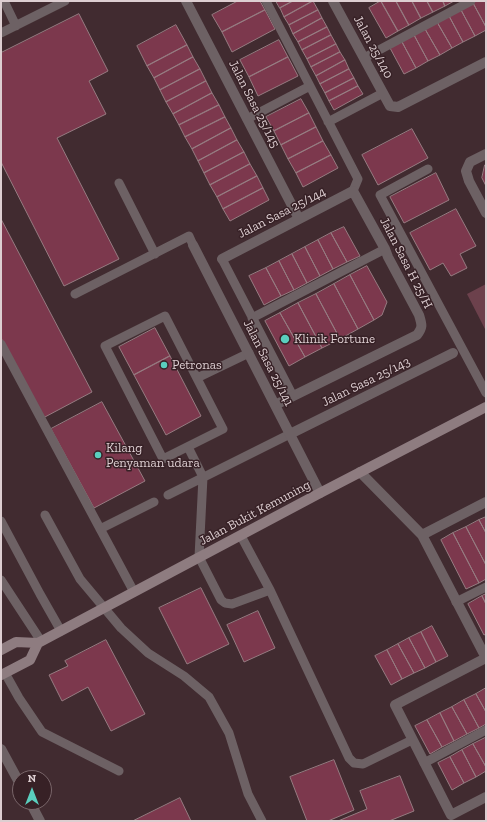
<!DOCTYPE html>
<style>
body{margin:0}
#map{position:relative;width:487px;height:822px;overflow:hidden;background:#412b30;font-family:"Zilla Slab",serif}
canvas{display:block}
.frame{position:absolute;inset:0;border:2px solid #ddced1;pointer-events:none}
.north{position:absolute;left:12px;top:770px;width:40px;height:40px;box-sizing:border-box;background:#372126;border:1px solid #79666a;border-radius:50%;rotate:0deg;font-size:11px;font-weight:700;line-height:16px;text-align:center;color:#ddced1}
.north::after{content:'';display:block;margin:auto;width:14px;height:18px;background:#5acebe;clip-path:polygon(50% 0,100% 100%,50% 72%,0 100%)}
</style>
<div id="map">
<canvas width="487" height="822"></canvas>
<div class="frame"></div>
<div class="north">N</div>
</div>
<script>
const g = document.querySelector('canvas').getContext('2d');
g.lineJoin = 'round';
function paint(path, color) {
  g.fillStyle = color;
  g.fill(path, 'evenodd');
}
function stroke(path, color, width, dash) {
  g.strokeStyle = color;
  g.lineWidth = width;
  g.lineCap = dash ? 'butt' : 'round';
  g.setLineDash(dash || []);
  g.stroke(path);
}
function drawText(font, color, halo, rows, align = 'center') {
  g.font = font + ' "Zilla Slab",serif';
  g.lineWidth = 3;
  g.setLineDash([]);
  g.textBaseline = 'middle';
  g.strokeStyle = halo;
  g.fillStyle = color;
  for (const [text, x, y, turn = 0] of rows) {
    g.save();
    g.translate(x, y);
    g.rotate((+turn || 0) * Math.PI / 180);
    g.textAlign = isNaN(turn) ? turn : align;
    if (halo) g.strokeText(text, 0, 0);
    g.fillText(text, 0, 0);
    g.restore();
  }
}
paint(new Path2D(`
 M486 284V331L467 294Z`), '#6c414c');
const building = new Path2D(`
 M238 1H260L265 10 222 32 212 15Z
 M276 1H293L280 8Z
 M293 1H313L284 17 280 8Z
 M313 1 318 10 289 25 284 17Z
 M381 1H396L409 25 398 31Z
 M381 1 398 31 386 38 369 8Z
 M396 1H412L421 18 409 25Z
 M412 1H427L433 12 421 18Z
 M427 1H443L445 6 433 12Z
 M443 1H454L445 6Z
 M477 1H486V27L473 3Z
 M473 3 486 27V30L475 36 461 10Z
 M265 10 275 29 232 52 222 32Z
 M318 10 322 18 293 34 289 25Z
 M461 10 475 36 463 42 449 16Z
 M79 14 108 71 89 81 106 114 57 138 119 259 64 286 1 162V53Z
 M449 16 463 42 452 48 437 22Z
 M322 18 327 27 298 42 293 34Z
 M437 22 452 48 440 55 425 29Z
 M176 25 187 45 147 66 137 46Z
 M327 27 331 35 302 50 298 42Z
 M425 29 440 55 428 61 414 35Z
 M331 35 336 44 307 59 302 50Z
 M414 35 428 61 416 68 402 42Z
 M279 40 288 57 249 77 240 60Z
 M402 42 416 68 404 74 390 48Z
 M336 44 340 52 311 67 307 59Z
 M187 45 193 57 154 78 147 66Z
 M340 52 345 60 316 76 311 67Z
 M193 57 200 69 160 90 154 78Z
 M288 57 298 76 258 96 249 77Z
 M345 60 349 69 320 84 316 76Z
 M200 69 206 81 166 102 160 90Z
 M349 69 354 78 325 93 320 84Z
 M354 78 358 86 329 101 325 93Z
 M206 81 212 93 173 114 166 102Z
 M358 86 363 94 334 110 329 101Z
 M212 93 219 105 179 125 173 114Z
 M301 99 309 113 274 131 266 117Z
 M219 105 225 117 185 137 179 125Z
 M309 113 316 127 281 145 274 131Z
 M225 117 231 128 192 149 185 137Z
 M316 127 323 141 288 159 281 145Z
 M231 128 237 140 198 161 192 149Z
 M412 129 428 158 378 185 362 155Z
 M237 140 244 152 204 173 198 161Z
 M323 141 331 155 296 173 288 159Z
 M244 152 250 164 210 185 204 173Z
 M331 155 338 168 303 187 296 173Z
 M250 164 257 176 217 197 210 185Z
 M485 165H486V186L482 178Z
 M436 173 449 200 404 223 390 197Z
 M257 176 263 188 223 209 217 197Z
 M263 188 269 200 230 221 223 209Z
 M456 209 476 246 460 254 467 268 451 276 443 263 430 270 410 233Z
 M1 219 92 392 43 418 1 338Z
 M344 227 360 256 347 262 331 233Z
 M331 233 347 262 333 269 318 240Z
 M318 240 333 269 320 276 305 247Z
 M305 247 320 276 307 283 292 254Z
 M292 254 307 283 294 290 279 261Z
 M279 261 294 290 281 296 266 268Z
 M367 266 387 302 382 315 374 320 350 275Z
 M266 268 281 296 264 305 249 276Z
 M350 275 374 320 358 329 334 284Z
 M334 284 358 329 340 339 316 294Z
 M316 294 340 339 322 348 298 303Z
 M298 303 322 348 305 357 280 313Z
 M280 313 305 357 289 366 265 321Z
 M155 328 170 356 134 375 119 347Z
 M170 356 201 416 166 435 134 375Z
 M102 402 145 481 94 508 51 429Z
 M486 517V533L479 520Z
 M479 520 486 533V565L466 527Z
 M466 527 486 565V579L479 583 453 533Z
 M453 533 479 583 466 589 441 540Z
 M201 588 229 644 187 664 159 608Z
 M486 594V604L482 596Z
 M482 596 486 604V634L484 635 468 604Z
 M258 611 275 648 244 662 227 625Z
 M432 626 448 656 436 662 421 632Z
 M421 632 436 662 425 668 409 638Z
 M409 638 425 668 414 673 398 644Z
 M106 640 145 714 111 731 88 687 62 701 49 675 68 666 65 661Z
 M398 644 414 673 402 679 387 650Z
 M387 650 402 679 391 685 375 656Z
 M486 688V712L476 694Z
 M476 694 486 712V724L479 728 464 700Z
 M464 700 479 728 467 734 452 707Z
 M452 707 467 734 454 741 440 713Z
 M440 713 454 741 442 747 427 720Z
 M427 720 442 747 430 754 415 726Z
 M485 738 486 739V767L473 744Z
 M473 744 486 767V771L476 777 462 750Z
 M462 750 476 777 464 783 450 757Z
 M450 757 464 783 452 790 438 763Z
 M334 760 354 810 328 821H307L290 777Z
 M400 776 414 811 389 821H338L367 809 360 791Z
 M180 798 191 821H133Z`);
paint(building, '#7c384d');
stroke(building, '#967b81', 1);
stroke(new Path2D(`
 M4 1 16 26
 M266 1 358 179 353 191
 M1 33 65 1
 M364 58 471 1
 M247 119 310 86
 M328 122 383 93
 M428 169 380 195 486 393
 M119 183 155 254
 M222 259 293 396
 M75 294 189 236 193 245
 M165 316 223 429 163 459 105 346Z
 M252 318 385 249
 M1 344 134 592
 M197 378 249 353
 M188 447 203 477 199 557 221 600 225 603 232 604 270 590
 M168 495 290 434
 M45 515 80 579 121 628 148 653 184 676 209 697 229 733 248 794 262 821
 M1 521 40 594 61 631
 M100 529 154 502
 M241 536 270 590 349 758 354 763 363 764 412 740
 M1 580 41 641
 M456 602 486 587
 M5 673 19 698 42 732 119 771
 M424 763 486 730`), '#6d6164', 9);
stroke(new Path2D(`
 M186 1 299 219
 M333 1 390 106 398 107 486 62
 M486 154 470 162 466 171 469 181 486 213
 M193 245 320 493
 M222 259 353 191 385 249 388 257 419 315C422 325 423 327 417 335L275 405
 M290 434 453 353
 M360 472 422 535 486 658
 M422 535 486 502
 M486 658 395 705 451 815 486 797
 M1 749 20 784
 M30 802 40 821`), '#6d6164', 10);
stroke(new Path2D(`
 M1 650 16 642 38 643 320 493 486 407
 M1 675 30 660 38 643`), '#8e7c80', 10);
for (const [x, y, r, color] of [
 [285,339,5,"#5acebe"],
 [164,365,4,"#5acebe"],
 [98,455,4,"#5acebe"]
]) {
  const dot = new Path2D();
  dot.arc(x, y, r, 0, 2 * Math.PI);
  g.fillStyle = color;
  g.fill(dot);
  stroke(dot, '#372126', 1.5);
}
drawText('13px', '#ddced1', '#372126', [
 ["Jalan 25/140",373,47,62],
 ["Jalan Sasa 25/145",254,104,63],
 ["Jalan Sasa 25/144",282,213,-27],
 ["Jalan Sasa H 25/H",406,263,63],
 ["Jalan Sasa 25/141",268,363,63],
 ["Jalan Sasa 25/143",366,382,-26],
 ["Jalan Bukit Kemuning",255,513,-28]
]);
drawText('13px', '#ddced1', '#372126', [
 ["Klinik Fortune",294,339],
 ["Petronas",172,365],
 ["Kilang",106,448],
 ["Penyaman udara",106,463]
], 'left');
</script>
